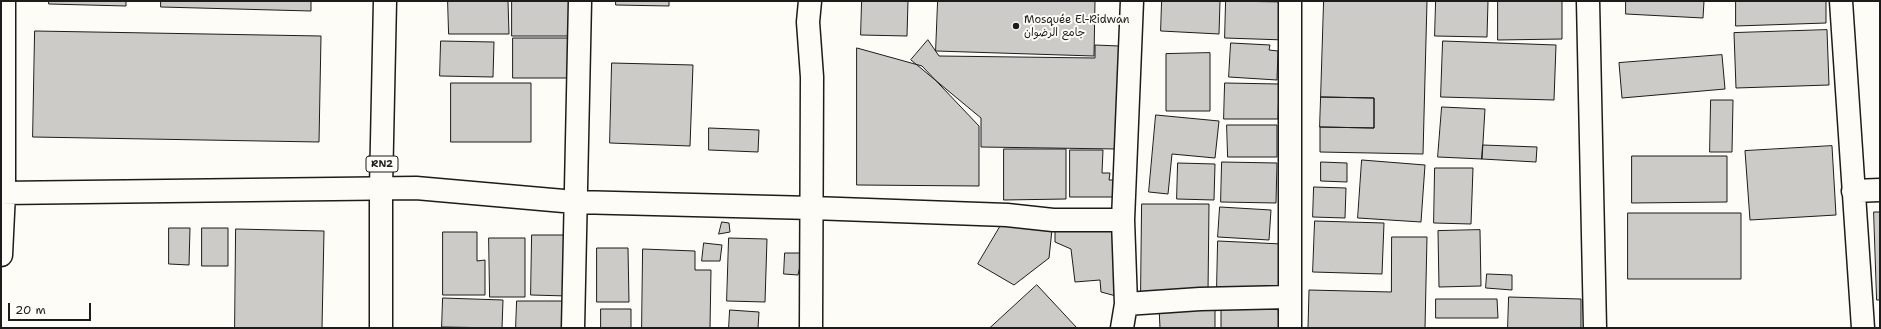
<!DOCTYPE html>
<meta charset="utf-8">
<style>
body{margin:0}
#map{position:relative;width:1881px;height:329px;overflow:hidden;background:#fdfcf7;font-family:"Shantell Sans",sans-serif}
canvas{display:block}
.frame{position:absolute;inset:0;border:2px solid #1c1c1c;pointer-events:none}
.scale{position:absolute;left:8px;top:303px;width:83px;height:18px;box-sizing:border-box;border:2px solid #1c1c1c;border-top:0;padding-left:5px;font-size:12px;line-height:14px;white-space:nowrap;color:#1c1c1c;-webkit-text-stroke:3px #fdfcf7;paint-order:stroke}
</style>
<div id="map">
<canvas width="1881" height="329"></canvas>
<div class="frame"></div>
<div class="scale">20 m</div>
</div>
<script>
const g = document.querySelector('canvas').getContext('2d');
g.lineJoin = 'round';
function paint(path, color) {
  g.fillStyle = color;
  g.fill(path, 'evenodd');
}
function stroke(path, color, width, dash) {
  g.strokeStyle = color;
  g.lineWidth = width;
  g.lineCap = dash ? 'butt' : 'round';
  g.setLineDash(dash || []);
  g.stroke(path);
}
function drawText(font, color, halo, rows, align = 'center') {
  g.font = font + ' "Shantell Sans","Playpen Sans Arabic",sans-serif';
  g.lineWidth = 4;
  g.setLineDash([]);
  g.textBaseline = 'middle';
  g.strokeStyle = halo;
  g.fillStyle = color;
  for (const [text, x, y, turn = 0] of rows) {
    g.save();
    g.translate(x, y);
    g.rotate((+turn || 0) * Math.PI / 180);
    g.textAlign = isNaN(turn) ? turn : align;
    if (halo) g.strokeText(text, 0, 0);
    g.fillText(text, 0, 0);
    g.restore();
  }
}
const building = new Path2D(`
 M49 1H126V6L49 4Z
 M161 1H311V11L161 7Z
 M448 1H508L509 34H449Z
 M512 1H571V36H512Z
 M616 1H669V6L616 5Z
 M862 1H908L907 36 861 35Z
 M938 1H1095L1094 56 936 51Z
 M1162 1H1220L1219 34 1161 31Z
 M1226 1 1286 2 1285 40 1225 38Z
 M1324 1H1427L1423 154 1320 152V127L1374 128V98L1321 97Z
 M1436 1H1488L1487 37 1435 36Z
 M1498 1H1562V39L1498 40Z
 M1626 1H1704L1703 18 1626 14Z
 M1736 1H1826V23L1736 26Z
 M1827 30 1829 85 1736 88 1734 33Z
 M35 31 321 36 319 142 33 137Z
 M513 38H571V78H513Z
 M928 40 939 56 1095 58V45L1119 46 1117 149 981 147V118L911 60Z
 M441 41 494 42 493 77 440 76Z
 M1443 41 1556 45 1554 100 1441 97Z
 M1231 43 1270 45 1269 50 1278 51 1277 80 1229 77Z
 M857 48 922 66 979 126V186L857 185Z
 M1210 53V111H1166V54Z
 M1722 55 1725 89 1622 98 1619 63Z
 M612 63 693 65 690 146 610 143Z
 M451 83H531V142H451Z
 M1225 83 1279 84 1278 119H1224Z
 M1321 97 1374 98V128L1320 127Z
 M1711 100H1733L1732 152H1710Z
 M1442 107 1485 109 1482 159 1438 157Z
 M1156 115 1219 121 1215 158 1172 154 1168 194 1149 192Z
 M1227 125H1277V157H1228Z
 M709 128 759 130 758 152 709 150Z
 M1483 145 1537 147 1536 162 1482 159Z
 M1832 146 1836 215 1750 220 1745 151Z
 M1004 149H1066V199L1004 200Z
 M1070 150H1103L1102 173H1110L1109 180H1118V197H1070Z
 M1632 156H1727V202L1632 203Z
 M1362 160 1425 165 1421 222 1358 218Z
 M1222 162 1277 163 1276 203 1221 202Z
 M1321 162 1347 163V182L1321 181Z
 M1178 163 1215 164 1214 200 1177 199Z
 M1435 168H1473L1471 224 1434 223Z
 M1314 187 1346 188 1345 218 1313 217Z
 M1142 204H1209L1208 293 1141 292Z
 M1220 207 1271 210 1269 240 1218 237Z
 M1874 212H1880V300H1877Z
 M1628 213H1741V279H1628Z
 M1007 215 1053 220 1049 258 1014 285 978 264Z
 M1315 221 1384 223 1382 274 1313 272Z
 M722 222 729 223 730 232 719 234Z
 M1114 227 1116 296 1101 292 1100 280 1075 282 1071 249 1055 242V229Z
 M169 228H190L189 265 169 264Z
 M202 228H228V266H202Z
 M236 229 324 231 322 328H235Z
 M1480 230 1481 286 1439 287 1438 231Z
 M443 232H477V261L485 260V295H443Z
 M532 235H568V296L531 295Z
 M1392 237H1427L1425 328H1308L1309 290 1391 292Z
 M489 238H525V297H490Z
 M729 238 767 239 765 302 727 301Z
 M1218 241 1282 244 1281 289 1217 287Z
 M704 243 722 245 720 261H702Z
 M597 248H628L629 302H597Z
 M643 249 695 251V270H711L710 328H642Z
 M785 253H803L798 275 784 274Z
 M1487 274 1512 275V290L1486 288Z
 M1037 285 1077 328H990Z
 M1509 297 1581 299V328H1508Z
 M443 298 503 300 502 328 442 327Z
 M1436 299H1497L1498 318H1436Z
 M517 301H568V328H516Z
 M1278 303 1279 328H1221V305Z
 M1215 306V328H1160L1159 307Z
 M601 309H631V328H601Z
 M730 310 759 312 758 328H729Z`);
paint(building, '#cccbc8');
stroke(building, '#1c1c1c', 1);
const street = new Path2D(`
 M810 1 808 22 812 77 811 328
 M1588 1 1595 328
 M1841 1 1863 328
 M1853 191 1880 190
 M1 193 416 188 575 202 812 208 1007 215 1053 220H1123
 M1 255 4 193V1
 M1126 304 1200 299 1289 297
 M573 328 580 1
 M1122 328 1126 304 1123 220 1132 1
 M1290 328V1`);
const highway = new Path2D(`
 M381 328V188L385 1`);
stroke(street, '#1c1c1c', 25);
stroke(highway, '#1c1c1c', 25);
stroke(street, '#fdfcf7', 22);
stroke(highway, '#fdfcf7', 22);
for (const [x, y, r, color] of [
 [1016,26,4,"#1c1c1c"]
]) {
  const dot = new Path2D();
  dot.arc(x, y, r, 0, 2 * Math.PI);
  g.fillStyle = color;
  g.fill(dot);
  stroke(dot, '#fdfcf7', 1.5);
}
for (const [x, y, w] of [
 [382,164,32]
]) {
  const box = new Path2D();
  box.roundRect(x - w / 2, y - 8, w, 16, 3);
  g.fillStyle = '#fdfcf7';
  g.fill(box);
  stroke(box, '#1c1c1c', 1);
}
drawText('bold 10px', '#1c1c1c', null, [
 ["RN2",382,164]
]);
drawText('11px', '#1c1c1c', '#fdfcf7', [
 ["Mosquée El-Ridwan",1024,20],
 ["جامع الرضوان",1024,33]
], 'left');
</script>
